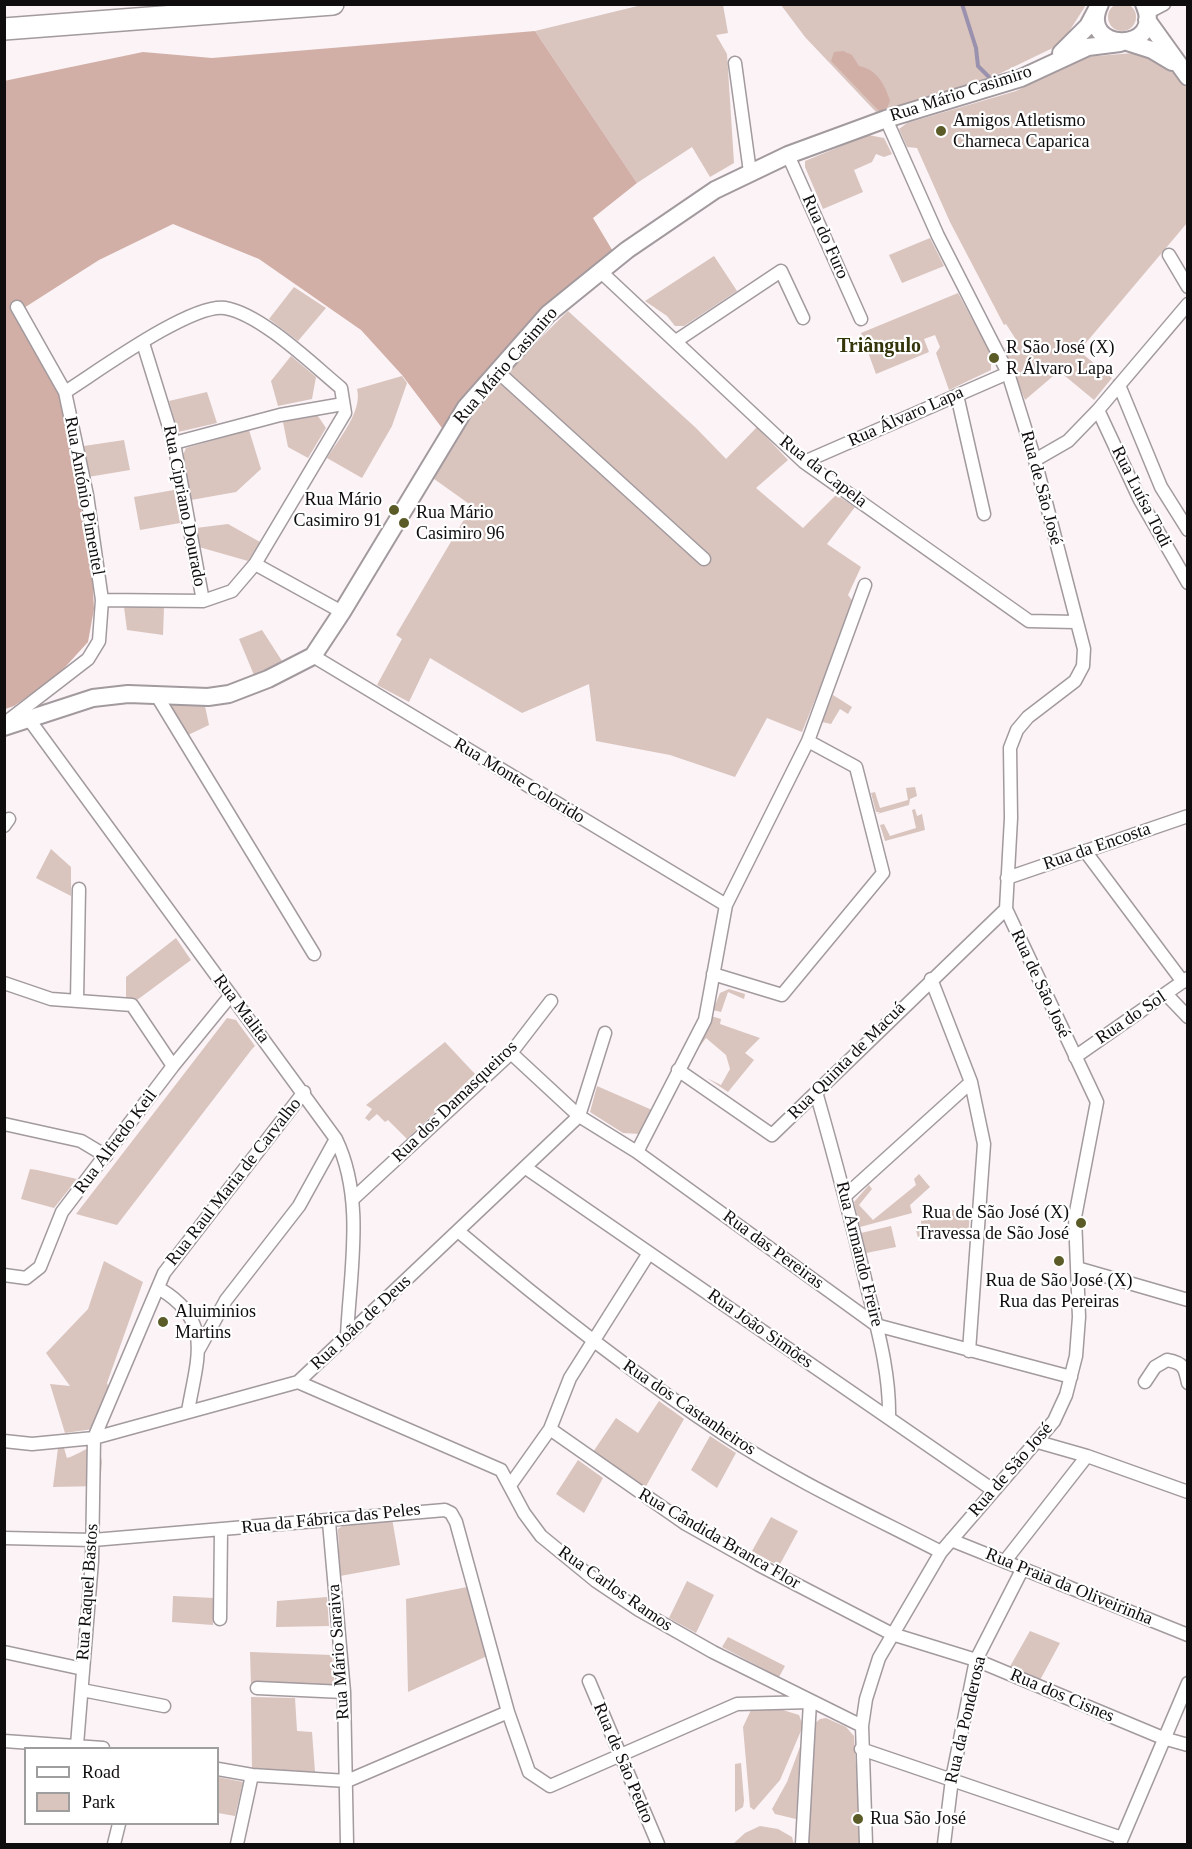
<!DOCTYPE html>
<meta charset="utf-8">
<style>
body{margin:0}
#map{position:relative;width:1192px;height:1849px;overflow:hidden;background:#fbf3f6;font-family:Georgia,serif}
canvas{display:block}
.frame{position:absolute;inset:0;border:6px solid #0f0d0e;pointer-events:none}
.legend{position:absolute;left:24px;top:1747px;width:195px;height:78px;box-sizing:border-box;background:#fff;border:2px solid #9f9e9f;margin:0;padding:8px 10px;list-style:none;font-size:18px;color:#0f0d0e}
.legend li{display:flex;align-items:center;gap:12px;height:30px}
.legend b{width:30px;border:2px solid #9f9e9f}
</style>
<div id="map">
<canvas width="1192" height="1849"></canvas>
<div class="frame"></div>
<ul class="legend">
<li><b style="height:8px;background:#fff"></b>Road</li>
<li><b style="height:16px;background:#d9c4be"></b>Park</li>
</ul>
</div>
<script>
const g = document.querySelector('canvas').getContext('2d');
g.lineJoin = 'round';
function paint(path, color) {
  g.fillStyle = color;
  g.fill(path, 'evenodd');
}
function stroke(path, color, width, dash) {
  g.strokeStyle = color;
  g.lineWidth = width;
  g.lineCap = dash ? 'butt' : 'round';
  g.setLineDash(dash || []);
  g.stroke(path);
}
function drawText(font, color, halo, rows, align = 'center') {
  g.font = font + ' Georgia,serif';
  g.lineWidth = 4.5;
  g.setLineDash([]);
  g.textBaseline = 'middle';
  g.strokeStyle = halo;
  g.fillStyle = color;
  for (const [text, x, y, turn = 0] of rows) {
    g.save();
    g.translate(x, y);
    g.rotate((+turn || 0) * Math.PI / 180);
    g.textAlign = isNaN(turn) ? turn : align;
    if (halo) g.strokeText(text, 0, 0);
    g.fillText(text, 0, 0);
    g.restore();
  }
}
paint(new Path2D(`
 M1108 17a14 14 0 1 1 28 0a14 14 0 1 1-28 0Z
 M646 4 723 5 728 33 716 35 727 54 734 163 710 177 692 147 637 183 535 31Z
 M781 5H1086L1061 44 976 85 876 112 805 37Z
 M1133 53 1154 58 1172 67 1187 89V223L1079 351 1112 378 1094 400 1059 371 1025 400 1005 351 1007 342 1015 338 1006 324 1004 325 950 222 917 148 907 147 899 129 907 123 1016 91 1085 57Z
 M868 135 884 138 892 154 884 157 876 154 872 162 854 170 863 192 823 209 805 167V161Z
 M930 238 944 266 902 283 889 255Z
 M714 256 737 291 684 326H675L667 316 645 301Z
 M294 287 326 308 298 341 269 319Z
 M958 293 991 354V370L949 390 936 353 940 347 935 335 924 339 929 352 876 374 861 333Z
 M568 311 696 428 730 463 726 459 757 427 788 460 756 488 803 528 836 495 855 507 827 544 861 567 848 595 854 603 802 732 767 718 735 777 670 755 596 741 589 684 522 713 430 658 409 702 377 685 402 639 396 635 472 506 430 476 498 380Z
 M291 356 316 377 312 399 278 406 271 381Z
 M402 376 407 383 392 426 362 478 327 458C338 440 363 411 357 389Z
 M207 392 217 423 178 432 169 401Z
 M316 413 326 428 308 458 288 447 283 422Z
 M249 430 261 469 236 492 191 500 183 455 186 448Z
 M124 440 130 470 88 477 84 446Z
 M174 490 180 523 140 530 134 497Z
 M228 524 260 542 248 561 199 547 196 528Z
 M124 607H164L163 635 127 630Z
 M262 630 282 661 254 675 239 639Z
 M833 695 852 707 848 714 840 709 831 724 822 722Z
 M173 704 205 706 209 725 186 736 170 708Z
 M915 787 917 796 910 799 909 805 877 814 880 812H876L871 793 875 792 880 808 908 800 906 788Z
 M915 809 917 816 922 814 925 830 885 841 880 825 884 824 890 836 916 828 912 810Z
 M51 849 71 867V896L36 878Z
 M176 938 191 960 137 1000 126 999V977Z
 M729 989 745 994 744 999 728 992 721 1012 713 1010 720 993Z
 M711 1016 721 1019 720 1024 760 1038 745 1053 754 1060 728 1092 707 1078 721 1085 730 1069 726 1055 706 1038 697 1050Z
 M227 1018 236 1020 255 1046 252 1049 117 1225 76 1214Z
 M445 1042 475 1074 407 1139 388 1120 385 1122 377 1114 369 1121 365 1118 372 1109 366 1105Z
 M597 1086 652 1110 640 1134 623 1133 590 1112Z
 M30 1169 37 1170 77 1179 54 1208 21 1199Z
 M919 1174 930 1187 910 1205 912 1213 860 1227 854 1202 869 1185 872 1189 859 1205 873 1220 916 1185 914 1179Z
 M929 1210H970L968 1239 918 1238 915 1226H921V1221L929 1219Z
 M891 1226 896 1247 866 1253 861 1233Z
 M104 1261 143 1282 107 1383 111 1395 93 1429 65 1433 50 1384 70 1386 46 1353 88 1309Z
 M659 1401 684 1419 645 1488 593 1452 616 1418 638 1433Z
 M710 1436 736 1453 717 1488 691 1470Z
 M99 1445 102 1462 100 1486 53 1487 58 1448H64L67 1458C80 1454 86 1447 99 1445Z
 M578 1460 603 1478 584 1513 556 1494Z
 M771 1517 798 1531 779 1566 752 1551Z
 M392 1518 400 1565 340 1576 338 1529 344 1525Z
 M687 1581 714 1595 696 1633 669 1618Z
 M467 1587 487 1656 408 1692 406 1599Z
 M173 1596 214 1598 213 1625 172 1622Z
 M327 1597 329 1626 276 1627 277 1601Z
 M1030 1631 1060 1643 1039 1682 1008 1670Z
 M728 1637 785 1666 779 1677 722 1647Z
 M250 1652 332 1655 335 1687 251 1685Z
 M251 1697 295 1698 297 1731 312 1732 315 1772 252 1768Z
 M773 1707 799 1715 803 1726 780 1780 754 1810 750 1807 743 1727 751 1710Z
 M826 1718 846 1727 854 1736 861 1844H805L814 1724 820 1719Z
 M801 1744 796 1819 775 1814 772 1809 787 1782Z
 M741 1763 744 1801 743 1807 735 1812V1764Z
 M218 1777 243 1782 235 1816 218 1813Z
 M760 1826 778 1829 792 1837 794 1844H733L745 1833Z`), '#d9c4be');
paint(new Path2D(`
 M535 31 637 183 593 218 614 253 522 336 442 428 402 375 361 330 259 259 173 224 99 260 16 313 60 389 92 569 94 609 88 642 57 676 14 706 5 709 4 81 143 52 212 58Z
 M843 51 852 55 859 66C876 69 885 84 890 101L887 108 879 111 831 61 834 52Z`), '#d1afa6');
stroke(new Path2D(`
 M962 4 976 48 978 66 989 77`), '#9991ad', 4);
const street = new Path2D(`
 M1147 13 1164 4
 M735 63 750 172
 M788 155 861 319
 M1169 255 1188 287
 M600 271 804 462 1029 621 1075 622
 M676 341 781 271 803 318
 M143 343 174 443 203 601
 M497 371 704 559
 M1119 385 1161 487 1188 530
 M65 392C97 372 191 303 225 308 261 314 312 364 341 388L345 413 255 564 232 591 203 601 102 600
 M957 395 984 514
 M1098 410 1140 500 1188 583
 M174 443 280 415 343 404
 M1035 460 1068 441 1098 410 1188 304
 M804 462 1008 373
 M255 564 342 612
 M313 656 726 905
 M157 696 314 954
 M28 718 336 1139C365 1199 350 1271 347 1336
 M5 723 88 659 99 641 102 600 87 495 65 392 17 307
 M4 826 9 819
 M1085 851 1183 982
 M1007 878 1188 816
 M713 974 782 995 883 873 856 767 808 741
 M931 979 971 1082 984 1144 969 1351
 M4 983 51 999 132 1005 173 1066
 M1166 994 1188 1017
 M77 1001 79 889
 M511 1053 579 1116 637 1152 876 1325 1071 1377
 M1075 1057 1188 978
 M678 1070 772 1135 1006 909
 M816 1092C834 1155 851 1219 866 1283 877 1328 890 1371 889 1418
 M4 1124 81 1141 106 1156
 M637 1152 705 1020 726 905 808 741 865 585
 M526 1168 993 1490
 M845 1196 971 1082
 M354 1198 511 1053 551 1001
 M458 1231C544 1304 632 1373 725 1435 793 1480 869 1515 941 1552
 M1077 1268 1188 1300
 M4 1275 26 1278 40 1267 62 1212 173 1066 231 995
 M160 1289C214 1321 197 1359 188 1411
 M199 1349 226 1300 299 1206 336 1139
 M298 1382 501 1470 524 1513 541 1536 596 1581 639 1610 713 1652 862 1726
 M1145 1382 1155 1367 1167 1360C1184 1363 1185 1368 1188 1383
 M550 1429 570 1378 649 1253
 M4 1441 32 1444 94 1438 298 1382 579 1116 605 1033
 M1038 1442 1087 1456 1188 1492
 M511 1484 550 1429 686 1524 759 1565 892 1634 976 1660 1163 1738 1188 1745
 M329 1522 344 1692 347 1844
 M4 1538 93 1540 445 1510 451 1513 456 1522 508 1712 529 1772 550 1786 737 1704 810 1702 802 1844
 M951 1540 1188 1635
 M1005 1561 1087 1456
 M220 1619 221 1530
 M4 1652 83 1669
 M589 1681 658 1844
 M257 1688 344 1692
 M82 1690 164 1706
 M4 1741 103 1748
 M77 1745 92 1561 94 1438 164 1273 304 1092
 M861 1749 1122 1838
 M218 1769 252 1775 347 1781 508 1712
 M1120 1843 1188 1683
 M114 1844 119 1824
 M237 1844 252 1775
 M866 1844 862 1726 866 1699 879 1658 941 1552 1054 1421 1066 1395 1076 1356 1079 1317 1075 1217 1097 1102 1006 909 1011 818 1010 748 1017 730 1028 717 1075 681 1083 666 1084 649 1035 460 1008 373 938 236 886 119
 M944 1844 952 1779 976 1660 1023 1568`);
const secondary = new Path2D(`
 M1100 4C1076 53 1167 54 1144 4
 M1147 20 1188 77
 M1127 42 1152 50 1172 62
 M1061 53 1088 26 1097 9
 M4 727 93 698 128 694 208 697 229 694 268 679 313 656 342 612 466 407 548 314 627 250 715 190 788 155 886 119 1021 78 1088 47 1120 43`);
const highway = new Path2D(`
 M4 29 333 4`);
stroke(street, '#a29a9e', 15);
stroke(secondary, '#a29a9e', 20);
stroke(highway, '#a29a9e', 24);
stroke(street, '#fff', 12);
stroke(secondary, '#fff', 16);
stroke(highway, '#fff', 21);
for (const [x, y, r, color] of [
 [941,131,6,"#5b5b28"],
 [994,358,6,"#5b5b28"],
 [394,510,6,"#5b5b28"],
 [404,523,6,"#5b5b28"],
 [1081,1223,6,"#5b5b28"],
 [1059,1261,6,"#5b5b28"],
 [163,1322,6,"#5b5b28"],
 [858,1819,6,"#5b5b28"]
]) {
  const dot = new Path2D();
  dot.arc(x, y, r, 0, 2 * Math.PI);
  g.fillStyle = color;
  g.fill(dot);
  stroke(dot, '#fff', 2);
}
drawText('18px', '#0f0d0e', '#fff', [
 ["Rua Mário Casimiro",961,94,-18],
 ["Rua do Furo",825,237,66],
 ["Rua Mário Casimiro",506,366,-49],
 ["Rua Álvaro Lapa",906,417,-24],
 ["Rua da Capela",823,472,38],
 ["Rua de São José",1041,488,75],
 ["Rua António Pimentel",84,496,80],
 ["Rua Luísa Todi",1141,497,63],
 ["Rua Cipriano Dourado",184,506,79],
 ["Rua Monte Colorido",519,781,31],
 ["Rua da Encosta",1097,847,-19],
 ["Rua de São José",1040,984,65],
 ["Rua Malita",241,1009,53],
 ["Rua do Sol",1131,1018,-34],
 ["Rua Quinta de Macuá",847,1061,-45],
 ["Rua dos Damasqueiros",455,1102,-44],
 ["Rua Alfredo Keil",116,1142,-53],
 ["Rua Raul Maria de Carvalho",234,1182,-52],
 ["Rua das Pereiras",773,1250,36],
 ["Rua Armando Freire",859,1254,76],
 ["Rua João de Deus",361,1323,-43],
 ["Rua João Simões",760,1329,35],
 ["Rua dos Castanheiros",689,1408,34],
 ["Rua de São José",1011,1470,-49],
 ["Rua da Fábrica das Peles",331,1519,-6],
 ["Rua Cândida Branca Flor",719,1539,30],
 ["Rua Praia da Oliveirinha",1069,1587,22],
 ["Rua Carlos Ramos",615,1589,35],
 ["Rua Raquel Bastos",88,1592,-86],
 ["Rua Mário Saraiva",339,1652,-94],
 ["Rua dos Cisnes",1062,1696,23],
 ["Rua da Ponderosa",966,1720,-77],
 ["Rua de São Pedro",623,1763,67]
]);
drawText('18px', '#0f0d0e', '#fff', [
 ["Amigos Atletismo",953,121],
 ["Charneca Caparica",953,142],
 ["R São José (X)",1006,348],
 ["R Álvaro Lapa",1006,369],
 ["Rua Mário",382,500,"right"],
 ["Casimiro 91",382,521,"right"],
 ["Rua Mário",416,513],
 ["Casimiro 96",416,534],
 ["Rua de São José (X)",1069,1213,"right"],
 ["Travessa de São José",1069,1234,"right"],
 ["Rua de São José (X)",1059,1281,"center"],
 ["Rua das Pereiras",1059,1302,"center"],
 ["Aluiminios",175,1312],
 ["Martins",175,1333],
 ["Rua São José",870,1819]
], 'left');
drawText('bold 20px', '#34350b', '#fff', [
 ["Triângulo",879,347]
]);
</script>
